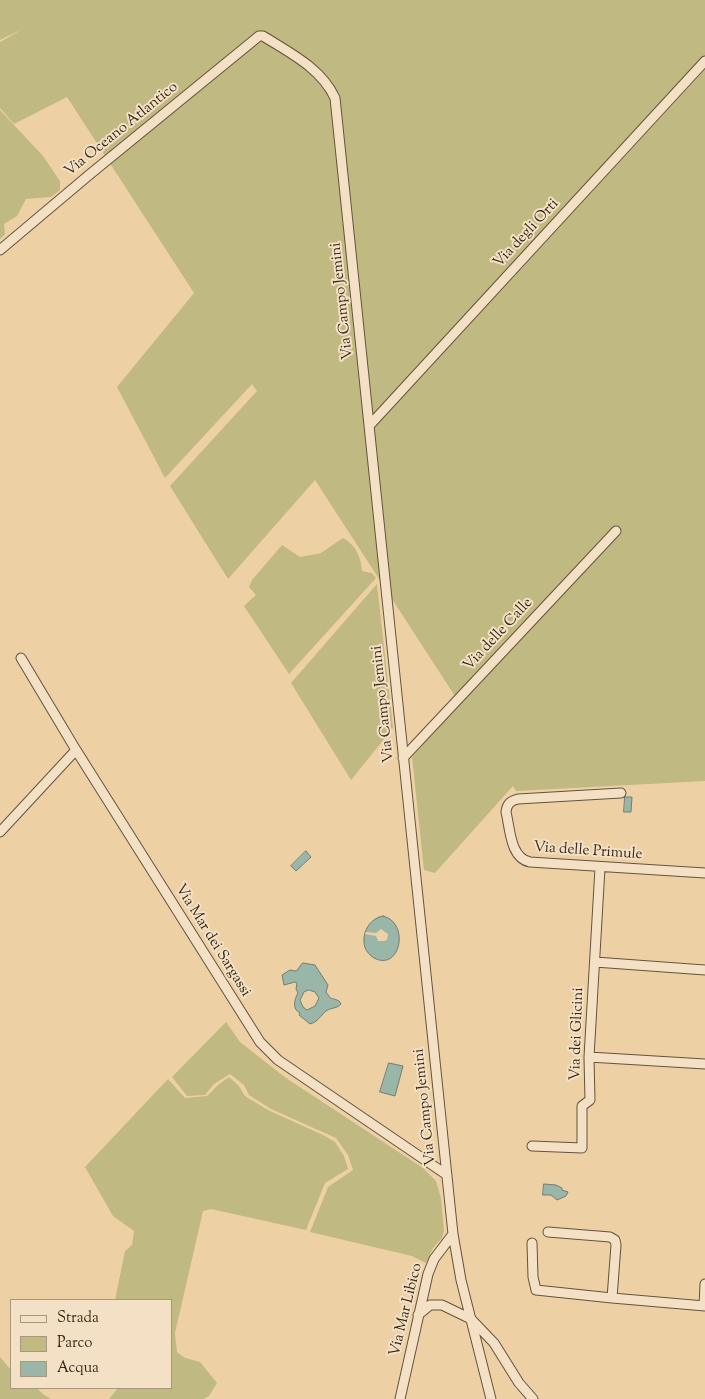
<!DOCTYPE html>
<style>
body{margin:0}
#map{position:relative;width:705px;height:1399px;overflow:hidden;background:#eed0a5;font-family:"Sorts Mill Goudy",serif}
canvas{display:block}
.legend{position:absolute;left:10px;top:1299px;width:162px;height:90px;box-sizing:border-box;background:#f4e0c4;border:1px solid #a89780;margin:0;padding:6px 9px;list-style:none;font-size:15px;color:#36291a}
.legend li{display:flex;align-items:center;gap:10px;height:25px}
.legend b{width:25px;border:1px solid #a89780}
</style>
<div id="map">
<canvas width="705" height="1399"></canvas>
<ul class="legend">
<li><b style="height:6px;background:#f4e0c4"></b>Strada</li>
<li><b style="height:14px;background:#c0b981"></b>Parco</li>
<li><b style="height:14px;background:#99b6a9"></b>Acqua</li>
</ul>
</div>
<script>
const g = document.querySelector('canvas').getContext('2d');
g.lineJoin = 'round';
function paint(path, color) {
  g.fillStyle = color;
  g.fill(path, 'evenodd');
}
function stroke(path, color, width, dash) {
  g.strokeStyle = color;
  g.lineWidth = width;
  g.lineCap = dash ? 'butt' : 'round';
  g.setLineDash(dash || []);
  g.stroke(path);
}
function drawText(font, color, halo, rows, align = 'center') {
  g.font = font + ' "Sorts Mill Goudy",serif';
  g.lineWidth = 4;
  g.setLineDash([]);
  g.textBaseline = 'middle';
  g.strokeStyle = halo;
  g.fillStyle = color;
  for (const [text, x, y, turn = 0] of rows) {
    g.save();
    g.translate(x, y);
    g.rotate((+turn || 0) * Math.PI / 180);
    g.textAlign = isNaN(turn) ? turn : align;
    if (halo) g.strokeText(text, 0, 0);
    g.fillText(text, 0, 0);
    g.restore();
  }
}
paint(new Path2D(`
 M0 0H705V781L516 791 513 786 435 873 424 870 412 757 460 704 315 480 228 579 170 486 257 391 252 384 165 478 117 387 194 293 67 97 14 124 0 108V42L23 29 0 40Z
 M0 110 43 156 60 181V190L51 197 26 199 17 216 4 224 5 234 0 239Z
 M343 538C356 545 361 557 362 571L372 573 376 578 289 674 244 606 256 595 249 587 252 580 282 545 300 557 321 553Z
 M377 584 393 728 351 780 291 683Z
 M226 1022 240 1042 286 1078 423 1168 436 1181 441 1198 444 1231 442 1238 433 1248 426 1263 412 1256 310 1232 328 1187 353 1170 348 1155 336 1138 271 1109 249 1095 244 1085 230 1074 214 1084 205 1095 187 1096 172 1077Z
 M229 1077 239 1086 245 1096 268 1110 323 1135 335 1142 344 1156 348 1169 325 1183 306 1230 211 1209 203 1211 175 1333 177 1352 185 1358 200 1362 217 1383 209 1396 204 1399H109L118 1388H171V1300H115L125 1251 132 1245 134 1231 113 1216 85 1167 168 1079 185 1098 207 1096 218 1085Z
 M0 1357 11 1370V1388H37L44 1395 51 1399H0Z`), '#c0b981');
const water = new Path2D(`
 M625 797H632L631 812H624Z
 M306 851 311 857 296 871 291 866Z
 M383 916C410 922 401 972 374 958 369 955 364 949 364 942 363 930 371 918 383 916Z
 M303 963 315 965 328 985 326 992C333 1002 329 996 339 1001L341 1004C337 1009 332 1007 326 1011 320 1016 318 1022 310 1024L299 1015 300 1013C292 1009 294 1000 298 993L296 989 297 983 295 982 284 985 282 975 290 970 296 971ZM309 990 315 992 319 998 315 1006 307 1010 303 1007 300 1000 304 992Z
 M389 1063 403 1066 395 1096 380 1092Z
 M544 1184 556 1185 562 1188V1190L568 1192 566 1196 557 1200 551 1195H543Z`);
paint(water, '#99b6a9');
stroke(water, '#717e70', 1);
paint(new Path2D(`
 M381 929 388 934 387 940 384 941H378L376 936 365 934 366 932 376 933Z`), '#eed0a5');
const minor = new Path2D(`
 M0 250 89 175 259 36H263C290 53 321 68 335 98L453 1234 461 1280 491 1399
 M369 426 705 61
 M21 658 76 750 260 1042 278 1060 447 1175
 M403 758 616 531
 M621 793 518 799C510 801 507 804 506 812 510 828 510 858 530 862L705 873
 M0 832 76 750
 M595 962 705 970
 M589 1057 705 1064
 M532 1146 582 1148V1106L590 1100 589 1057 600 868
 M548 1232 610 1237 615 1240 616 1245 612 1298 705 1306
 M532 1243 533 1277 536 1290 612 1298
 M704 1306 705 1284
 M418 1315 430 1305H442L471 1319 494 1343 519 1383 533 1399
 M400 1399 428 1274 434 1259 453 1234`);
stroke(minor, '#64533d', 11);
stroke(minor, '#f4e0c4', 9);
drawText('15px', '#36291a', '#f4e0c4', [
 ["Via Oceano Atlantico",122,130,-39],
 ["Via degli Orti",527,234,-47],
 ["Via Campo Jemini",343,301,-96],
 ["Via delle Calle",499,635,-47],
 ["Via Campo Jemini",384,704,-96],
 ["Via delle Primule",588,852,4],
 ["Via Mar dei Sargassi",212,941,58],
 ["Via dei Glicini",578,1034,-88],
 ["Via Campo Jemini",426,1107,-96],
 ["Via Mar Libico",407,1310,-76]
]);
</script>
